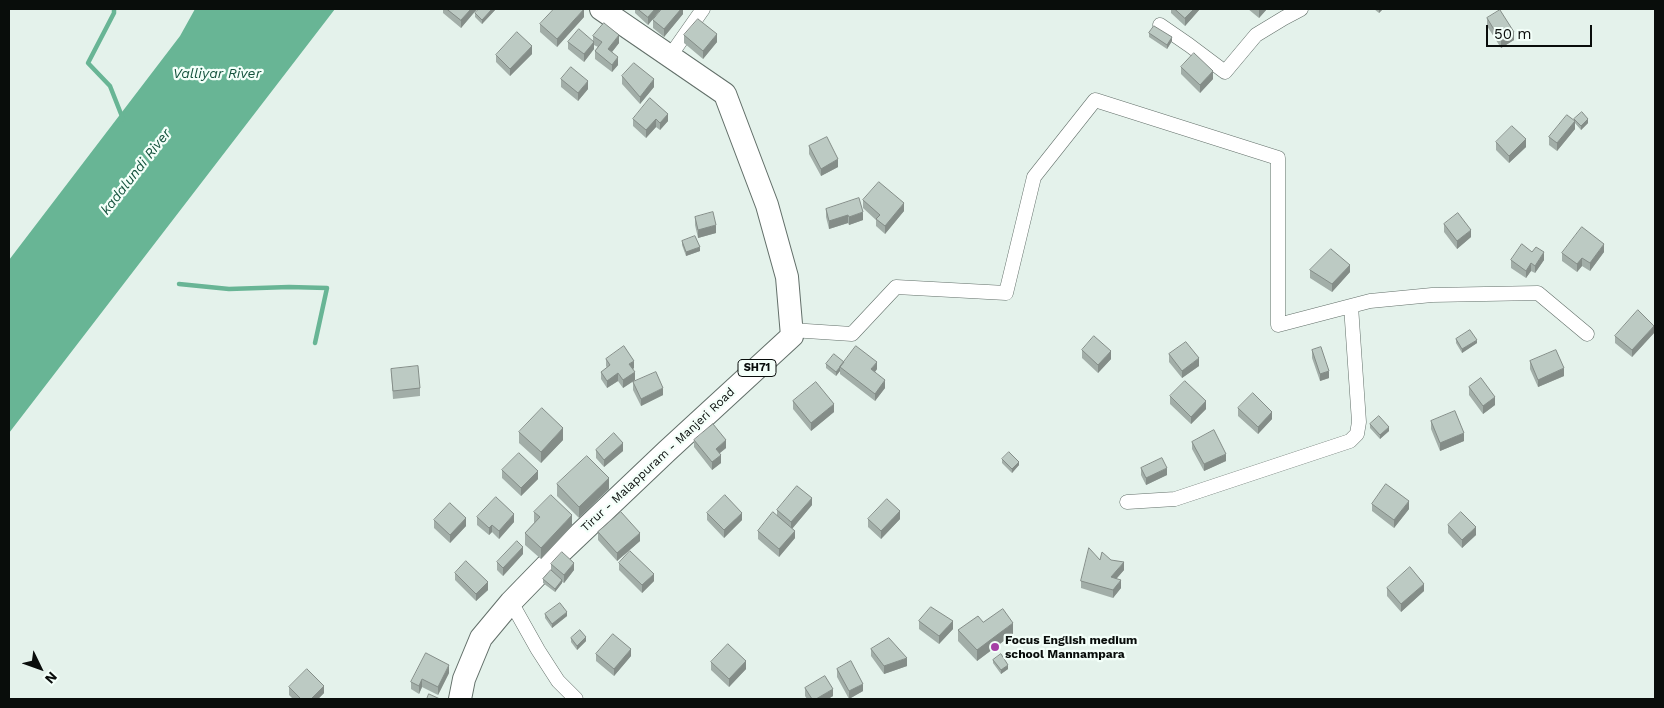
<!DOCTYPE html>
<style>
body{margin:0}
#map{position:relative;width:1664px;height:708px;overflow:hidden;background:#e4f2eb;font-family:"Work Sans",sans-serif}
canvas{display:block}
.frame{position:absolute;inset:0;border:10px solid #090d0b;pointer-events:none}
.north{position:absolute;left:15px;top:643px;width:50px;height:50px;-webkit-text-stroke:4px #f3fff9;paint-order:stroke;rotate:132deg;font-size:14px;font-weight:700;line-height:20px;text-align:center;color:#090d0b}
.north::after{content:'';display:block;margin:auto;width:18px;height:22px;background:#090d0b;clip-path:polygon(50% 0,100% 100%,50% 72%,0 100%)}
.scale{position:absolute;left:1486px;top:25px;width:106px;height:22px;box-sizing:border-box;border:2px solid #090d0b;border-top:0;padding-left:6px;font-size:15px;line-height:18px;white-space:nowrap;color:#090d0b;-webkit-text-stroke:4px #f3fff9;paint-order:stroke}
</style>
<div id="map">
<canvas width="1664" height="708"></canvas>
<div class="frame"></div>
<div class="north">N</div>
<div class="scale">50 m</div>
</div>
<script>
const g = document.querySelector('canvas').getContext('2d');
g.lineJoin = 'round';
function paint(path, color) {
  g.fillStyle = color;
  g.fill(path, 'evenodd');
}
function stroke(path, color, width, dash) {
  g.strokeStyle = color;
  g.lineWidth = width;
  g.lineCap = dash ? 'butt' : 'round';
  g.setLineDash(dash || []);
  g.stroke(path);
}
function drawText(font, color, halo, rows, align = 'center') {
  g.font = font + ' "Work Sans",sans-serif';
  g.lineWidth = 4.5;
  g.setLineDash([]);
  g.textBaseline = 'middle';
  g.strokeStyle = halo;
  g.fillStyle = color;
  for (const [text, x, y, turn = 0] of rows) {
    g.save();
    g.translate(x, y);
    g.rotate((+turn || 0) * Math.PI / 180);
    g.textAlign = isNaN(turn) ? turn : align;
    if (halo) g.strokeText(text, 0, 0);
    g.fillText(text, 0, 0);
    g.restore();
  }
}
paint(new Path2D(`
 M195 9H335L9 433V260L180 36Z`), '#68b595');
stroke(new Path2D(`
 M114 9V13L88 63 110 86 123 119
 M179 284 229 289 289 287 327 288 315 343`), '#68b595', 4.5);
const street = new Path2D(`
 M1160 25 1189 45 1225 72 1256 35 1284 18 1301 9
 M670 56 703 9
 M791 330 852 334 896 287 1006 293 1034 177 1095 100 1278 158V325L1370 301 1432 295 1538 293 1587 334
 M1127 502 1175 499 1350 441 1357 434 1359 422 1351 306
 M511 602 538 650 558 681 576 699`);
const primary = new Path2D(`
 M460 699 464 679 481 638 511 602 546 566 667 451 792 336 787 277 767 205 725 94 601 9`);
stroke(street, '#626f69', 15);
stroke(primary, '#626f69', 24);
stroke(street, '#fff', 14);
stroke(primary, '#fff', 22);
paint(new Path2D(`
 M443 9H477L461 28 443 13Z
 M496 9 482 24 475 17V13Z
 M635 9H661L648 25 635 13Z
 M683 9V14L664 37 653 28V20Z
 M1171 9H1200L1185 26 1171 13Z
 M1248 9H1267L1259 18Z
 M1374 9H1383L1379 13Z
 M584 17 557 47 540 32V24Z
 M1487 18 1514 40 1501 48 1487 26Z
 M1149 33 1172 41 1167 49 1149 37Z
 M684 35 717 42 703 59 684 43Z
 M593 36 619 43 612 52 618 65 612 72 595 59V51L598 47 594 45V49L584 62 568 49V42L593 41Z
 M532 54 510 76 496 62V55Z
 M1181 67 1213 79 1200 93 1181 74Z
 M622 76 654 87 640 104 622 84Z
 M561 79 588 89 578 101 561 87Z
 M668 114V121L660 130 656 127 646 138 633 126V119Z
 M1574 119 1588 123 1581 130 1575 123V129L1557 151 1549 145V137L1574 121Z
 M1496 142 1526 147 1509 163 1496 150Z
 M809 146 838 167 821 176 809 154Z
 M863 200 904 211 885 234 876 226V220L863 208Z
 M826 209 863 220 849 225 848 223 829 229 826 217Z
 M695 217 716 233 698 238 695 225Z
 M1444 224 1471 237 1457 249 1444 232Z
 M682 241 700 251 686 256 682 245Z
 M1604 252 1590 271 1582 266 1577 272 1562 261V253Z
 M1511 260H1544L1535 273 1531 271 1526 278 1511 268Z
 M1310 270 1350 272 1332 292 1310 278Z
 M1654 333 1632 357 1615 343V336Z
 M1456 339 1477 343 1462 353 1456 343Z
 M1082 350 1111 359 1098 373 1082 358Z
 M1312 350 1329 378 1320 381 1312 358Z
 M1169 354 1199 366 1182 378 1169 362Z
 M606 359 634 368 633 369 635 380 623 388 618 381 607 388 601 379V372L607 368 606 366Z
 M1530 361 1564 376 1538 387 1530 369Z
 M844 362 877 369 875 372 885 388 875 401 840 374V371L836 376 826 368V364Z
 M391 369 420 388V396L393 399Z
 M633 382 663 395 641 406 633 390Z
 M1469 387 1495 405 1483 414 1469 395Z
 M1170 396 1206 409 1191 424 1170 404Z
 M793 401 834 412 811 431 793 409Z
 M1238 408 1272 419 1258 434 1238 416Z
 M1431 421 1464 441 1440 451 1431 429Z
 M1370 424 1389 431 1380 439 1370 428Z
 M519 432 563 440 541 463 519 443Z
 M694 440 726 448 720 453 721 463 712 470 694 447Z
 M1192 442 1226 461 1204 471 1192 449Z
 M596 450 623 451 604 467 596 458Z
 M1002 459 1019 465 1012 473 1002 463Z
 M1141 468 1167 475 1146 485 1141 475Z
 M502 470 538 479 521 496 502 478Z
 M557 484 609 489 579 518 557 496Z
 M1372 504 1409 509 1394 528 1372 511Z
 M812 505 792 529 795 538 779 557 758 539V531L777 516V510Z
 M534 512 572 526 541 559 525 545V533L534 523Z
 M707 513 742 520 724 538 707 520Z
 M477 517 514 522 499 539 492 532 489 535 477 525Z
 M868 519H900L881 539 868 527Z
 M434 520 466 526 450 543 434 528Z
 M1448 525 1476 535 1462 548 1448 533Z
 M598 532 640 541 617 561 598 540Z
 M523 554 503 576 497 570V562Z
 M1100 560 1124 570 1116 579 1121 588 1113 598 1081 588V581Z
 M619 563 654 581 642 593 619 570Z
 M551 564 574 570 564 583 562 582V583L555 592 543 583V579L551 570Z
 M455 573 488 590 476 601 455 580Z
 M1387 588 1424 591 1401 612 1387 596Z
 M545 614 567 616 552 628 545 618Z
 M919 621 953 629 939 644 919 629Z
 M983 622 1013 634 977 661 958 641V630Z
 M571 638 586 641 577 650 571 642Z
 M871 649 907 666 884 674 871 656Z
 M596 654 631 656 614 676 596 661Z
 M993 660 1008 669 1001 674 993 663Z
 M711 662 746 669 729 687 711 670Z
 M837 669 863 691 849 699 837 677Z
 M449 673 438 695 422 687 419 694 411 689V682Z
 M289 687 324 693 318 699H293L289 695Z
 M805 688 833 696 828 699H807L805 696Z`), '#a2aea8');
paint(new Path2D(`
 M471 9H477L461 28V20Z
 M492 9H496L482 24V20Z
 M584 9V17L557 47V39Z
 M655 9H661L648 25V17Z
 M681 9H683V14L664 37V29Z
 M1194 9H1200L1185 26V18Z
 M1260 9H1267L1259 18V10Z
 M1379 9H1383L1379 13Z
 M1514 32V40L1501 48V41Z
 M717 34V42L703 59V51Z
 M619 35V43L608 57V49Z
 M1172 37V41L1167 49V45Z
 M594 42V49L584 62V54Z
 M532 46V54L510 76V69Z
 M618 57V65L612 72V65Z
 M1213 71V79L1200 93V85Z
 M654 79V87L640 104V97Z
 M588 81V89L578 101V93Z
 M668 114V121L660 130V123Z
 M656 119V127L646 138V130Z
 M1588 119V123L1581 130V126Z
 M1575 121V129L1557 151V143Z
 M1526 139V147L1509 163V156Z
 M838 159V167L821 176V169Z
 M904 203V211L885 234V226Z
 M863 212V220L849 225V217Z
 M848 215V223L829 229V221Z
 M716 225V233L698 238V230Z
 M1471 230V237L1457 249V241Z
 M1604 244V252L1590 271V263Z
 M700 247V251L686 256V252Z
 M1544 252V260L1535 273V266Z
 M1582 258V266L1577 272V264Z
 M1531 263V271L1526 278V271Z
 M1350 265V272L1332 292V284Z
 M1654 326V333L1632 357V350Z
 M1477 340V343L1462 353V349Z
 M1111 351V359L1098 373V365Z
 M1199 358V366L1182 378V371Z
 M634 361V368L629 372V364Z
 M877 362V369L871 377V369Z
 M840 367V371L836 376V372Z
 M1564 368V376L1538 387V380Z
 M1329 371V378L1320 381V374Z
 M635 372V380L623 388V380Z
 M618 373V381L607 388V381Z
 M885 380V388L875 401V394Z
 M663 388V395L641 406V399Z
 M1495 397V405L1483 414V406Z
 M1206 401V409L1191 424V417Z
 M834 404V412L811 431V423Z
 M1272 412V419L1258 434V427Z
 M1389 427V431L1380 439V435Z
 M563 428V440L541 463V452Z
 M1464 433V441L1440 451V443Z
 M726 440V448L716 456V449Z
 M623 443V451L604 467V460Z
 M1226 454V461L1204 471V464Z
 M721 455V463L712 470V462Z
 M1019 462V465L1012 473V469Z
 M1167 468V475L1146 485V478Z
 M538 471V479L521 496V488Z
 M609 478V489L579 518V507Z
 M812 498V505L791 530V522Z
 M1409 501V509L1394 528V520Z
 M900 511V519L881 539V531Z
 M742 513V520L724 538V530Z
 M514 514V522L499 539V531Z
 M572 515V526L541 559V548Z
 M466 518V526L450 543V535Z
 M492 525V532L489 535V528Z
 M1476 527V535L1462 548V540Z
 M795 531V538L779 557V549Z
 M640 533V541L617 561V553Z
 M523 547V554L503 576V568Z
 M1124 562V570L1111 585V577Z
 M574 563V570L564 583V575Z
 M654 574V581L642 593V585Z
 M562 580V583L555 592V589Z
 M1121 580V588L1113 598V590Z
 M488 582V590L476 601V594Z
 M1424 584V591L1401 612V604Z
 M567 612V616L552 628V624Z
 M953 621V629L939 644V636Z
 M1013 623V634L977 661V650Z
 M586 637V641L577 650V646Z
 M631 649V656L614 676V669Z
 M907 658V666L884 674V666Z
 M746 661V669L729 687V679Z
 M449 665V673L438 695V687Z
 M1008 665V669L1001 674V670Z
 M422 679V687L419 694V686Z
 M863 684V691L849 699V691Z
 M324 686V693L318 699H311Z
 M833 689V696L828 699H816Z`), '#848d88');
const building = new Path2D(`
 M447 9H471L461 20Z
 M479 9H492L482 20 475 13Z
 M554 9H584L557 39 540 24Z
 M638 9H655L648 17Z
 M662 9H681L664 29 653 20Z
 M1175 9H1194L1185 18Z
 M1500 10 1514 32 1501 41 1487 18Z
 M698 19 717 34 703 51 684 35Z
 M604 23 619 35 608 49 618 57 612 65 595 51 602 42 593 36Z
 M1154 26 1172 37 1167 45 1149 33Z
 M579 29 594 42 584 54 568 42Z
 M517 32 532 46 510 69 496 55Z
 M1194 53 1213 71 1200 85 1181 67Z
 M634 63 654 79 640 97 622 76Z
 M571 67 588 81 578 93 561 79Z
 M650 98 668 114 660 123 656 119 646 130 633 119Z
 M1582 112 1588 119 1581 126 1574 119Z
 M1567 115 1575 121 1557 143 1549 137Z
 M1512 126 1526 139 1509 156 1496 142Z
 M827 137 838 159 821 169 809 146Z
 M879 182 904 203 885 226 876 219 880 215 863 200Z
 M859 198 863 212 849 217 848 215 829 221 826 209Z
 M713 212 716 225 698 230 695 217Z
 M1458 213 1471 230 1457 241 1444 224Z
 M1582 227 1604 244 1590 263 1582 258 1577 264 1562 253Z
 M695 236 700 247 686 252 682 241Z
 M1522 244 1532 252 1536 247 1544 252 1535 266 1531 263 1526 271 1511 260Z
 M1331 249 1350 265 1332 284 1310 270Z
 M1638 310 1654 326 1632 350 1615 336Z
 M1470 330 1477 340 1462 349 1456 339Z
 M1094 336 1111 351 1098 365 1082 350Z
 M1186 342 1199 358 1182 371 1169 354Z
 M624 346 634 361 629 364 635 372 623 380 618 373 607 381 601 372 610 365 606 359Z
 M856 346 877 362 871 369 885 380 875 394 840 367Z
 M1321 347 1329 371 1320 374 1312 350Z
 M1556 350 1564 368 1538 380 1530 361Z
 M834 354 844 362 836 372 826 364Z
 M418 366 420 388 393 391 391 369Z
 M656 372 663 388 641 399 633 382Z
 M1481 378 1495 397 1483 406 1469 387Z
 M1185 381 1206 401 1191 417 1170 396Z
 M816 382 834 404 811 423 793 401Z
 M1253 393 1272 412 1258 427 1238 408Z
 M542 408 563 428 541 452 519 432Z
 M1455 411 1464 433 1440 443 1431 421Z
 M1379 416 1389 427 1380 435 1370 424Z
 M713 424 726 440 716 449 721 455 712 462 694 440Z
 M1214 430 1226 454 1204 464 1192 442Z
 M614 433 623 443 604 460 596 450Z
 M1009 452 1019 462 1012 469 1002 459Z
 M519 453 538 471 521 488 502 470Z
 M587 456 609 478 579 507 557 484Z
 M1162 458 1167 468 1146 478 1141 468Z
 M1386 484 1409 501 1394 520 1372 504Z
 M797 486 812 498 791 522 777 510Z
 M551 495 572 515 541 548 525 533 540 517 534 512Z
 M725 495 742 513 724 530 707 513Z
 M496 497 514 514 499 531 492 525 489 528 477 517Z
 M887 499 900 511 881 531 868 519Z
 M450 503 466 518 450 535 434 520Z
 M621 512 640 533 617 553 598 532Z
 M773 512 795 531 779 549 758 531Z
 M1461 512 1476 527 1462 540 1448 525Z
 M517 541 523 547 503 568 497 562Z
 M1089 548 1100 560 1102 552 1111 560 1124 562 1111 577 1121 580 1113 590 1081 581Z
 M630 551 654 574 642 585 619 563Z
 M562 552 574 563 564 575 551 564Z
 M466 561 488 582 476 594 455 573Z
 M1410 567 1424 584 1401 604 1387 588Z
 M551 570 562 580 555 589 543 579Z
 M560 603 567 612 552 624 545 614Z
 M931 607 953 621 939 636 919 621Z
 M1003 609 1013 623 977 650 958 630 978 616 983 622Z
 M580 630 586 637 577 646 571 638Z
 M613 634 631 649 614 669 596 654Z
 M889 638 907 658 884 666 871 649Z
 M728 644 746 661 729 679 711 662Z
 M426 653 449 665 438 687 422 679 419 686 411 682Z
 M1001 654 1008 665 1001 670 993 660Z
 M851 661 863 684 849 691 837 669Z
 M307 669 324 686 311 699H301L289 687Z
 M825 676 833 689 816 699H812L805 688Z
 M429 694 440 699H427Z`);
paint(building, '#bccac3');
stroke(building, '#848d88', 1);
for (const [x, y, r, color] of [
 [995,647,5,"#a540a5"]
]) {
  const dot = new Path2D();
  dot.arc(x, y, r, 0, 2 * Math.PI);
  g.fillStyle = color;
  g.fill(dot);
  stroke(dot, '#f3fff9', 2);
}
for (const [x, y, w] of [
 [757,368,38]
]) {
  const box = new Path2D();
  box.roundRect(x - w / 2, y - 8.5, w, 17, 4);
  g.fillStyle = '#f3fff9';
  g.fill(box);
  stroke(box, '#090d0b', 1);
}
drawText('bold 11px', '#090d0b', null, [
 ["SH71",757,368]
]);
drawText('12px', '#090d0b', '#f3fff9', [
 ["Tirur - Malappuram - Manjeri Road",658,460,-43]
]);
drawText('bold 12px', '#090d0b', '#f3fff9', [
 ["Focus English medium",1005,640],
 ["school Mannampara",1005,654]
], 'left');
drawText('italic 14px', '#14533d', '#f3fff9', [
 ["Valliyar River",217,74],
 ["kadalundi River",136,172,-52]
]);
</script>
